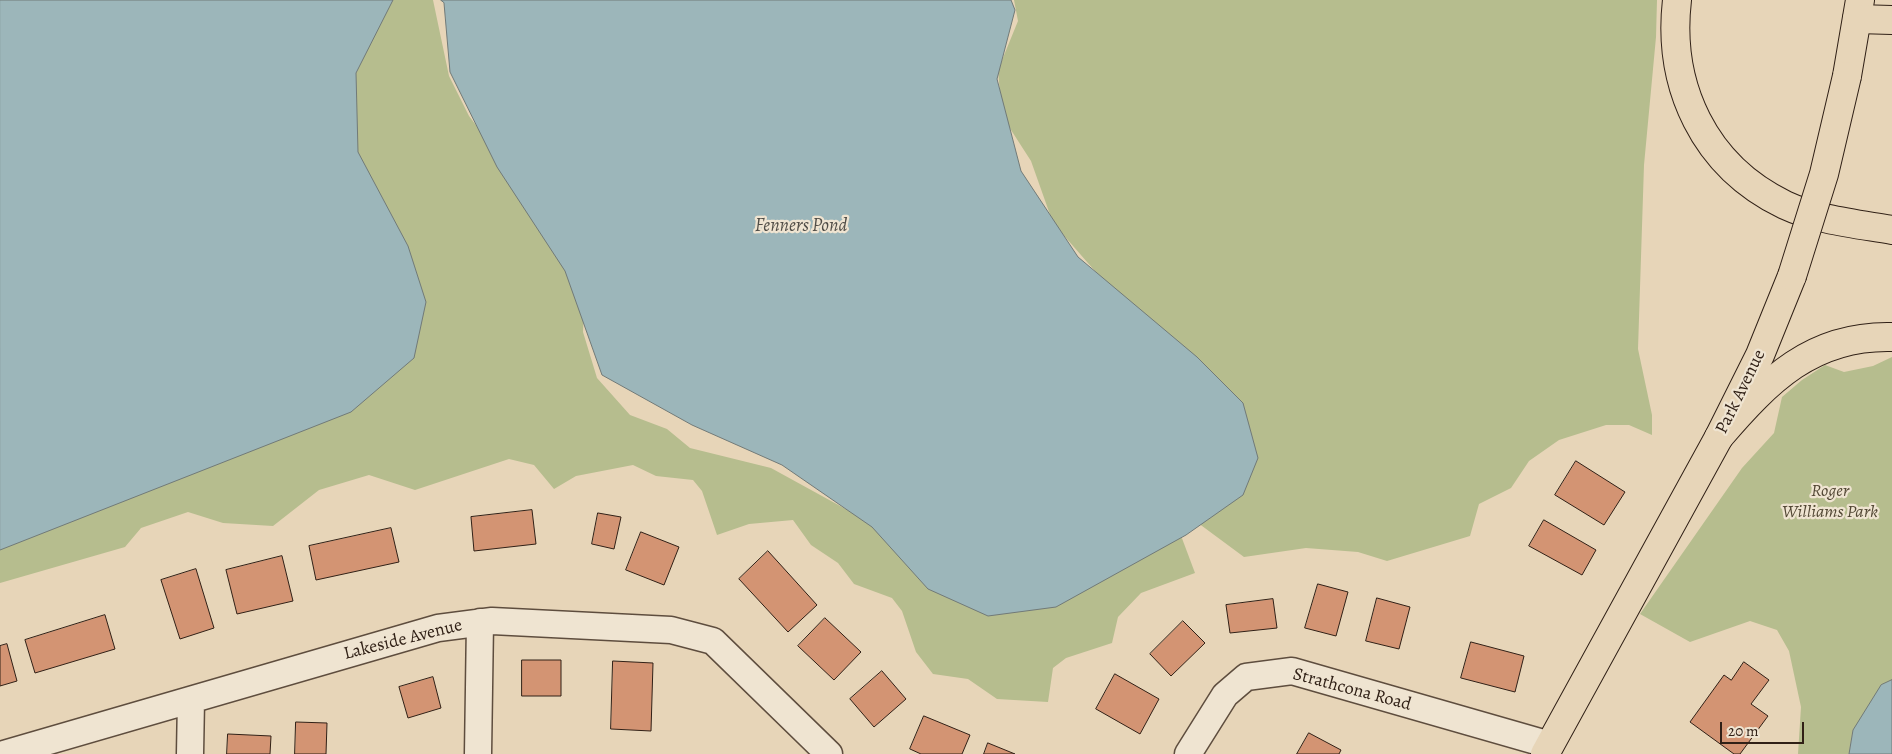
<!DOCTYPE html>
<style>
body{margin:0}
#map{position:relative;width:1892px;height:754px;overflow:hidden;background:#e7d5b8;font-family:Alegreya,serif}
canvas{display:block}
.scale{position:absolute;left:1720px;top:722px;width:84px;height:22px;box-sizing:border-box;border:2px solid #302016;border-top:0;padding-left:6px;font-size:15px;line-height:18px;white-space:nowrap;color:#302016;-webkit-text-stroke:4px #efe4d1;paint-order:stroke}
</style>
<div id="map">
<canvas width="1892" height="754"></canvas>
<div class="scale">20 m</div>
</div>
<script>
const g = document.querySelector('canvas').getContext('2d');
g.lineJoin = 'round';
function paint(path, color) {
  g.fillStyle = color;
  g.fill(path, 'evenodd');
}
function stroke(path, color, width, dash) {
  g.strokeStyle = color;
  g.lineWidth = width;
  g.lineCap = dash ? 'butt' : 'round';
  g.setLineDash(dash || []);
  g.stroke(path);
}
function drawText(font, color, halo, rows, align = 'center') {
  g.font = font + ' Alegreya,serif';
  g.lineWidth = 4.5;
  g.setLineDash([]);
  g.textBaseline = 'middle';
  g.strokeStyle = halo;
  g.fillStyle = color;
  for (const [text, x, y, turn = 0] of rows) {
    g.save();
    g.translate(x, y);
    g.rotate((+turn || 0) * Math.PI / 180);
    g.textAlign = isNaN(turn) ? turn : align;
    if (halo) g.strokeText(text, 0, 0);
    g.fillText(text, 0, 0);
    g.restore();
  }
}
paint(new Path2D(`
 M375 0H433L449 76 469 116 510 170 585 287 583 332 597 378 630 415 667 429 690 448 771 468 913 546 1177 525 1195 573 1141 593 1118 617 1112 643 1066 658 1053 668 1048 702 997 699 968 679 933 674 916 652 902 611 892 598 854 584 838 563 811 545 793 520 749 524 717 535 702 491 693 480 656 476 633 465 576 476 554 489 534 465 509 459 415 490 369 475 319 490 273 526 223 523 188 512 141 528 125 547 0 583V535L337 105Z
 M1014 0H1657L1656 37 1644 165 1638 349 1652 415V435L1629 425H1606L1559 440 1529 461 1511 488 1479 504 1470 536 1387 561 1358 552 1306 548 1244 557 1194 520 1108 286 1053 223 1031 161 1002 116 998 70 1018 21Z
 M1892 357V754L1853 730 1849 754H1798L1801 707 1789 651 1777 630 1750 621 1690 642 1640 614 1742 468 1774 433 1782 397 1802 380 1825 365 1844 372 1873 366Z`), '#b6bd8e');
const water = new Path2D(`
 M0 0H393L356 73 358 152 408 246 426 302 414 358 351 412 0 550Z
 M441 0H1011L1015 10 997 79 1021 171 1078 257 1197 357 1243 403 1258 458 1243 495 1186 535 1056 607 988 616 928 589 872 527 782 465 692 425 602 375 565 271 497 167 450 72 444 3Z
 M1892 680V754H1849L1853 730 1881 685Z`);
paint(water, '#9cb6ba');
stroke(water, '#717a78', 1);
const building = new Path2D(`
 M1576 461 1625 492 1604 525 1555 495Z
 M532 510 536 544 474 551 471 517Z
 M598 513 621 517 614 549 592 544Z
 M1544 520 1596 550 1582 575 1529 546Z
 M391 528 399 562 316 580 309 546Z
 M641 532 679 547 664 585 626 570Z
 M768 551 817 605 788 632 739 579Z
 M282 556 293 601 237 614 226 570Z
 M196 569 214 628 180 639 161 580Z
 M1318 584 1348 592 1336 636 1305 628Z
 M1377 598 1410 607 1399 649 1366 641Z
 M1273 599 1277 628 1230 633 1226 605Z
 M105 615 115 649 35 673 25 640Z
 M825 618 861 652 834 680 798 646Z
 M1183 621 1205 643 1171 676 1150 654Z
 M1471 642 1524 656 1515 692 1461 678Z
 M7 644 17 681 0 686V646Z
 M522 660H561V696H522Z
 M613 661 653 663 651 731 611 729Z
 M1744 662 1769 680 1751 704 1768 716 1740 754H1734L1690 722 1724 675 1731 680Z
 M882 671 906 699 874 727 850 699Z
 M1115 674 1159 699 1140 734 1096 709Z
 M433 677 441 708 408 718 399 687Z
 M924 716 970 735 962 754H921L910 749Z
 M296 722 327 723 326 754H295Z
 M1309 733 1341 750 1339 754H1297Z
 M228 734 271 736 270 754H227Z
 M988 743 1015 754H984Z`);
paint(building, '#d39473');
stroke(building, '#302016', 1);
const minor = new Path2D(`
 M4 754 438 628 492 621 671 630 713 641 829 754
 M190 754 191 700
 M478 754 480 622
 M1188 754 1225 695 1246 677 1292 671 1550 745`);
const primary = new Path2D(`
 M1847 76 1860 0
 M1545 754 1719 437 1760 355 1792 276`);
const motorway = new Path2D(`
 M1677 0C1667 86 1704 166 1785 205 1817 220 1857 224 1892 230
 M1857 19 1892 20
 M1719 437C1768 380 1812 335 1892 337`);
stroke(minor, '#5e4d3e', 29);
stroke(primary, '#302016', 30);
stroke(motorway, '#302016', 30);
stroke(minor, '#efe4d1', 26);
stroke(primary, '#e7d5b8', 28);
stroke(motorway, '#e7d5b8', 28);
const primaryBridge = new Path2D(`
 M1792 276 1824 174 1847 76`);
stroke(primaryBridge, '#302016', 30, []);
stroke(primaryBridge, '#e7d5b8', 28);
drawText('18px', '#302016', '#efe4d1', [
 ["Park Avenue",1741,392,-64],
 ["Lakeside Avenue",403,640,-14],
 ["Strathcona Road",1352,690,15]
]);
drawText('italic 18px', '#524734', '#efe4d1', [
 ["Roger",1830,492],
 ["Williams Park",1830,513]
]);
drawText('italic 19px', '#504d47', '#efe4d1', [
 ["Fenners Pond",801,226]
]);
</script>
